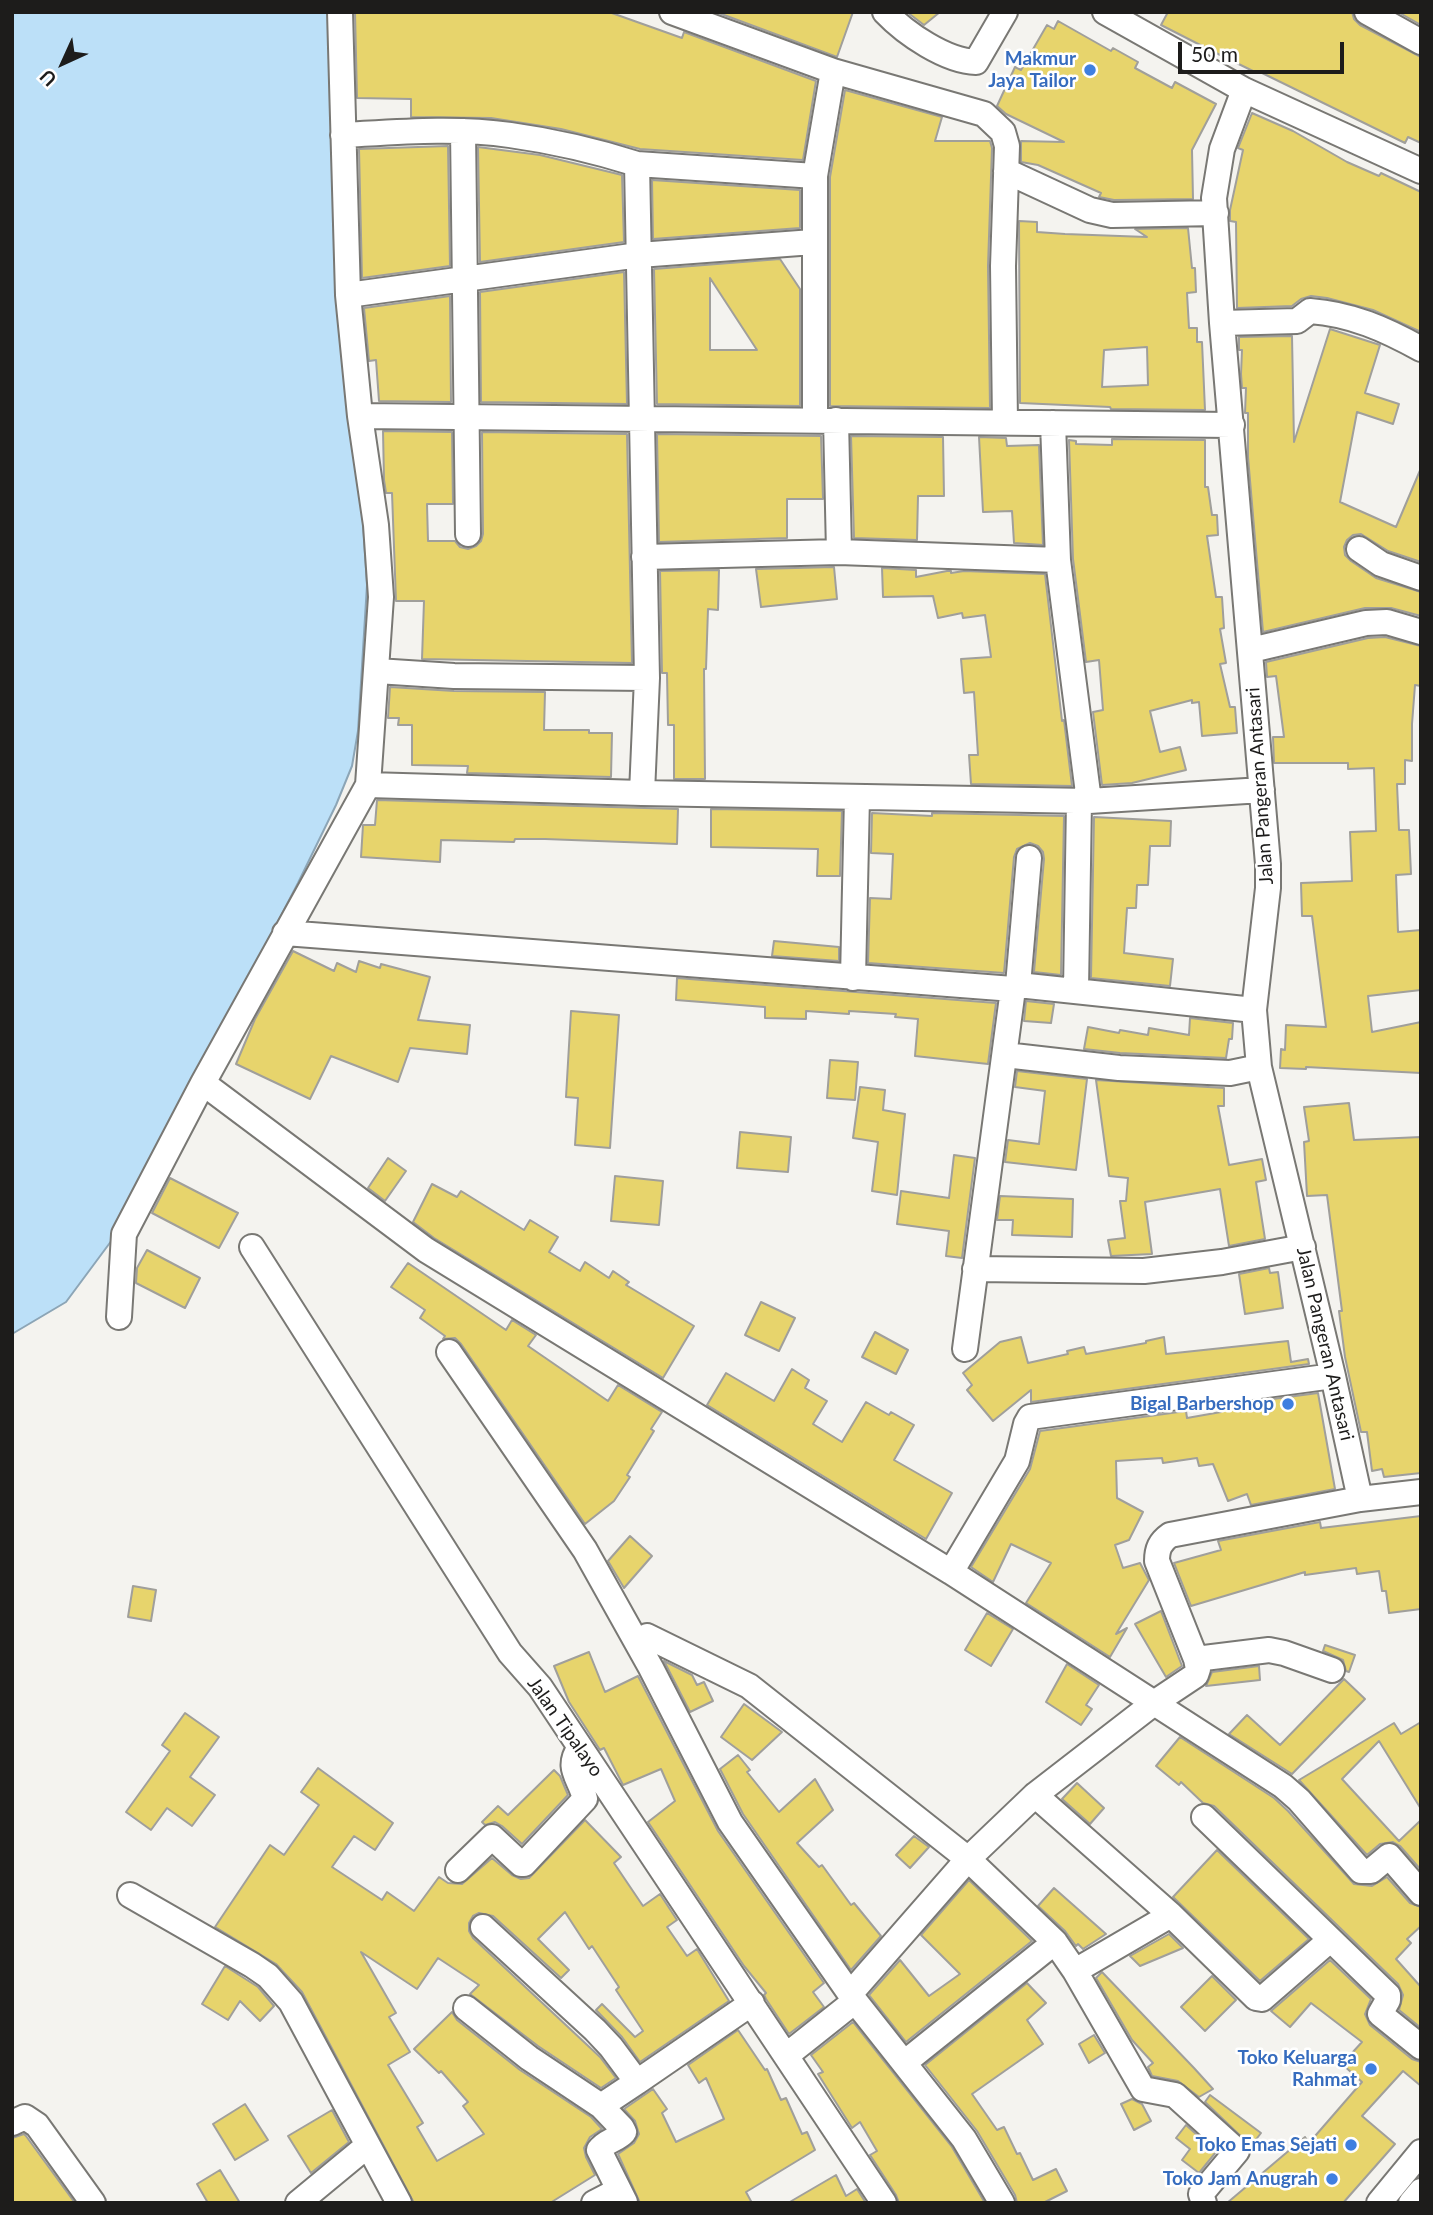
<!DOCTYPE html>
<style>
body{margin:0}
#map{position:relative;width:1433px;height:2215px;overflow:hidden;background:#f4f3ef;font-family:Lato,sans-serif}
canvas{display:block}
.frame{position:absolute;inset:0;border:14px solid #1d1c1b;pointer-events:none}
.north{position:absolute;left:28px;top:28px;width:70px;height:70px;-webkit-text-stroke:5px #fff;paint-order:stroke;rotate:225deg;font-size:19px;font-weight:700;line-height:28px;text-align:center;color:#1d1c1b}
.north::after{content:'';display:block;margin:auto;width:24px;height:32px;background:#1d1c1b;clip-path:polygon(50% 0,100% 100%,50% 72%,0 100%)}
.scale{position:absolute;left:1178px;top:42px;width:166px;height:32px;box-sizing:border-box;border:4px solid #1d1c1b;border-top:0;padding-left:9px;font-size:21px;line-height:24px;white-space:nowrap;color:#1d1c1b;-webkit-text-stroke:5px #fff;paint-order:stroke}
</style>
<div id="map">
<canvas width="1433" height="2215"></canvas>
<div class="frame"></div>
<div class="north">U</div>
<div class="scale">50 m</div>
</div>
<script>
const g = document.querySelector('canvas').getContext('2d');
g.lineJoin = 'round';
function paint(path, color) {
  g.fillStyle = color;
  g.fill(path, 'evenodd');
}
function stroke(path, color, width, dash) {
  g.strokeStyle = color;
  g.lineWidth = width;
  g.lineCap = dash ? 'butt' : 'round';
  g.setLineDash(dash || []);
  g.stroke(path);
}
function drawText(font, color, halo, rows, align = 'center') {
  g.font = font + ' Lato,sans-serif';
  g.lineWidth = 5;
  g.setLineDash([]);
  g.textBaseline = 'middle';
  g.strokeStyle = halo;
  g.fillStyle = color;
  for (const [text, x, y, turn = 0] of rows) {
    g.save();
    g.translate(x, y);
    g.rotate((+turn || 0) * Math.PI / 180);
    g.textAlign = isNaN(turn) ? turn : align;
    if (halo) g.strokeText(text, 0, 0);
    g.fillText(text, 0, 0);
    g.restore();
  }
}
const water = new Path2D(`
 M12 12H330L367 585 358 731 352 766 336 805 298 883 112 1240 66 1302 12 1334Z`);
paint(water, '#bce0f8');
stroke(water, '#8ca5b6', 2);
const building = new Path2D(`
 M355 12H609L682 38 684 32 816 81 803 160 640 149 561 129 491 118 411 117V99L357 98Z
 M716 12H853L837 57Z
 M907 12H940L924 25Z
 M1168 12H1352L1354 19 1360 25 1421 57V143L1408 137 1405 143 1258 71 1257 73 1212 51 1161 25Z
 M1398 12H1421V25Z
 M1058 21 1111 51 1113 48 1138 62 1135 68 1172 88 1175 82 1216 104 1192 150 1193 199 1114 200 1099 197 1101 193 1038 165 1021 162V141L1064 142 1006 114 997 106 1015 67 1021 70 1047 25 1054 29Z
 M845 90 942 117 935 141H990L992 148 988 266 990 408 830 406V177Z
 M1252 113 1293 131 1347 162 1379 176 1381 173 1421 192V332L1373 310 1327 298 1311 296 1301 299 1292 306 1237 308 1236 222 1230 221V210L1243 150 1238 148Z
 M448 146 450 266 362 278 359 149Z
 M478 147 540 155 622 175 624 242 480 262Z
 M652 180 800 190V228L653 239Z
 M1019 221 1037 222V232L1065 234 1147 237 1135 229 1188 228 1192 268H1195L1196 292 1187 293 1189 328H1197V342H1202L1205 410 1111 409 1110 407 1020 403ZM1147 347 1148 385 1102 387 1104 350Z
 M780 259 800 289V406L657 404 654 269ZM710 278 757 350H710Z
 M624 272 627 404 481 402 480 292Z
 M450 296 451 402 379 401 376 360 369 361 364 308Z
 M1330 329 1380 345 1365 393 1399 404 1393 424 1357 412 1340 502 1396 527 1421 468V562L1388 551 1361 534 1353 535 1347 540 1344 547 1345 555 1351 561 1376 578 1421 592V616L1391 608H1365L1263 632 1248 457V413H1245L1246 388H1242L1241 374 1242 350H1239V337L1292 336 1294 442Z
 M383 431 452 432 453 504H427L428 541H455L460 547 468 549 476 546 481 541 483 534 482 432 627 434 632 663 422 659 424 601H396L392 493H386L384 480Z
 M657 434 821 436 823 499H787V538L659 542Z
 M851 436 943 437 944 496H918L917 540 854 538Z
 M979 437 1006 438 1007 446 1039 445 1043 545 1014 543 1012 511 983 512Z
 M1112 439 1205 440V487H1208L1212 515H1217L1218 535 1207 536 1216 597H1222L1224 628 1220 629 1226 663 1220 664 1230 707H1235L1237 733 1202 736 1199 702 1192 703V700L1150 711 1160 752 1180 747 1186 770 1132 783 1102 785 1093 712 1103 710 1099 660 1086 662 1073 559 1069 440 1076 441V444L1112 445Z
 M834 567 837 599 761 607 756 569Z
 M882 568 916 570V577L947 571H951V573L964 571 1045 574 1062 721 1064 720 1072 786 971 784 969 755H978L974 692 964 693 961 659 991 657 985 615 963 618 962 613 938 618 933 596 883 597Z
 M719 570 718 610 708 609 706 669H704L705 779H674V725H668L667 673H662L660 571Z
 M1385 637 1421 646V686L1415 685 1412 724V761L1405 760V784H1397L1399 830H1409L1411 874 1396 875 1398 932 1421 930V990L1368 996 1372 1032 1421 1022V1073L1306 1067V1069L1280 1068 1281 1049 1285 1050 1286 1025 1326 1027 1312 916H1302L1301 883 1352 881 1350 832 1376 831 1374 768 1348 769V763H1274L1273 737H1284L1276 676 1267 677 1266 662 1368 638Z
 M390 687 454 691 545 692 544 730H589V733H612L611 777 467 773 468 766 412 765V725H398L399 718H388Z
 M377 800 678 809 677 844 545 839H515L514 842 441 840 440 862 361 857 363 825H375Z
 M711 809 842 811 840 876H817L818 849 711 847Z
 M872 813 932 816V813L1064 816 1061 975 1034 972 1044 859 1043 852 1038 846 1030 843 1017 849 1014 857 1004 973 868 963 870 898 891 899 893 854 871 853Z
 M1094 817 1171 821 1170 846H1150L1148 885H1137L1136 908H1127L1124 953 1173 959 1170 986 1091 978Z
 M774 941 839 947V961L772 956Z
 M293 951 334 971 337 963 356 972 359 961 380 968 381 964 430 977 418 1020 470 1025 467 1054 410 1048 398 1082 331 1056 310 1099 236 1064 255 1019Z
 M677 978 996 1003 988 1064 915 1056 918 1019 895 1017 896 1014 849 1011V1014L806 1011V1019L765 1018V1007L676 1000Z
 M1026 1001 1054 1004 1051 1023 1024 1021Z
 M571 1011 619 1015 610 1148 575 1145 578 1098 566 1097Z
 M1190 1018 1233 1023 1232 1039H1229L1226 1058 1120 1053 1084 1049 1088 1027 1119 1033 1120 1030 1148 1035 1149 1028 1189 1035Z
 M830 1060 858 1062 855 1100 827 1098Z
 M1017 1071 1087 1079 1076 1170 1005 1162 1008 1140 1039 1144 1045 1091 1015 1087Z
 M1096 1080 1224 1088V1106H1218L1229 1165 1262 1159 1266 1180 1256 1182 1265 1239 1229 1246 1220 1189 1145 1202 1152 1254 1111 1256 1108 1240 1125 1238 1120 1201H1126L1128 1178 1109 1176Z
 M860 1087 885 1090 883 1110 905 1114 897 1195 872 1191 878 1142 853 1138Z
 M1349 1103 1354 1140 1421 1137V1473L1384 1477 1382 1469 1372 1471 1367 1432H1361L1345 1357 1339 1311H1342L1327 1195 1307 1196 1304 1142 1309 1141 1304 1107Z
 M740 1132 791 1137 788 1172 737 1168Z
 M954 1155 975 1158 962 1258 946 1256 949 1231 897 1224 901 1191 949 1198Z
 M388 1158 406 1171 385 1201 368 1188Z
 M615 1176 663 1181 659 1225 611 1221Z
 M170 1178 238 1213 219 1248 152 1213Z
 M432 1184 457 1197 461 1191 524 1230 530 1220 558 1237 549 1252 580 1271 585 1262 609 1278 613 1271 629 1282 626 1285 694 1326 663 1378 434 1238 413 1222Z
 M1000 1196 1073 1199 1072 1237 1012 1235 1013 1220H997Z
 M147 1250 200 1278 185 1308 136 1283 137 1268Z
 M408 1263 506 1330 512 1320 536 1335 528 1346 608 1401 618 1385 662 1412 651 1429 654 1431 627 1475 630 1477 614 1501 585 1524 461 1344 455 1338 443 1339 445 1336 420 1318 425 1310 391 1287Z
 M1269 1268 1270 1273 1278 1272 1283 1308 1245 1314 1239 1274Z
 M761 1302 795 1318 779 1351 745 1335Z
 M875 1332 908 1350 896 1374 862 1357Z
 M1021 1337 1028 1363 1068 1354 1067 1351 1084 1347 1086 1354 1146 1343V1341L1164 1337 1166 1354 1288 1341 1291 1362 1308 1359 1309 1364 1031 1402V1390L993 1421 967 1390 972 1385 963 1373 1000 1342Z
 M792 1369 809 1380 805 1388 827 1401 813 1424 842 1442 866 1402 889 1415 891 1412 914 1425 894 1460 952 1493 926 1539 707 1405 726 1373 774 1401Z
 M1318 1393 1335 1489 1251 1505 1247 1494 1228 1501 1213 1464 1199 1466 1197 1458 1163 1463 1162 1458 1116 1461 1117 1498 1143 1512 1129 1540 1115 1545 1123 1568 1140 1563 1149 1580 1116 1634 1127 1628 1110 1657 1026 1603 1051 1563 1011 1544 993 1582 971 1567 1030 1469 1040 1431 1186 1411 1187 1418 1221 1412 1220 1406Z
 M1421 1516V1609L1389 1613 1386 1591H1382L1379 1571 1357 1574 1356 1568 1305 1575V1572L1191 1606 1174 1563 1221 1550 1218 1541 1320 1522 1321 1528Z
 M630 1536 652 1556 624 1588 608 1561Z
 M133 1586 156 1590 151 1621 128 1617Z
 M1161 1611 1182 1666 1166 1677 1135 1624Z
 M987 1613 1013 1629 991 1666 965 1650Z
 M1325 1645 1355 1655 1349 1672 1346 1671 1343 1660 1323 1651Z
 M589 1652 605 1692 638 1676 718 1831 824 1983 813 1992 824 2007 789 2034 766 1999 764 1995 766 1993 744 1966 648 1822 675 1801 661 1769 623 1785 604 1748 600 1750 569 1702 554 1666Z
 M664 1661 692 1675 697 1685 704 1682 713 1701 690 1712Z
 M1067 1664 1099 1685 1086 1705 1092 1709 1081 1725 1046 1702Z
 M1259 1666 1260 1680 1206 1686 1212 1672Z
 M1344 1679 1365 1699 1292 1774 1229 1734 1247 1715 1280 1745Z
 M744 1704 782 1732 752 1760 721 1737Z
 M185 1713 219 1737 190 1777 215 1795 192 1826 167 1808 151 1830 126 1812 170 1751 162 1745Z
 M1421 1722V1809L1379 1741 1342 1779 1399 1841 1421 1820V1870L1400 1846 1393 1842 1380 1844 1367 1855 1299 1780 1394 1723 1401 1734Z
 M1180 1737 1274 1798 1288 1811 1354 1884 1372 1886 1387 1877 1410 1903 1421 1907V1926L1407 1939 1411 1943 1396 1959 1421 1987V2028L1399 2010 1403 1995 1398 1984 1214 1806 1203 1803 1181 1782 1179 1785 1156 1766Z
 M738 1755 750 1770 747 1772 779 1812 815 1779 833 1810 797 1843 819 1867 822 1865 851 1905 854 1903 881 1936 851 1970 743 1814 720 1769Z
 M318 1768 393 1823 375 1850 354 1836 332 1867 382 1900 387 1892 414 1911 439 1877 448 1883 462 1884 492 1858 512 1875 521 1879 529 1878 585 1820 621 1857 614 1863 643 1906 660 1894 677 1920 667 1927 687 1956 697 1949 729 2001 640 2062 622 2037 596 2010 602 2004 635 2037 643 2031 616 1990 619 1987 592 1946 589 1949 565 1912 538 1939 569 1970 561 1978 493 1916 479 1913 473 1916 469 1923V1931L473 1938 600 2057 616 2078 601 2088 538 2046 470 1994 479 1985 438 1958 417 1989 361 1952 396 2013 389 2017 410 2052 388 2065 423 2123 417 2127 437 2161 484 2134 463 2106 468 2102 441 2071 439 2073 414 2049 452 2012 457 2020 520 2070 591 2117 602 2129 590 2137 584 2148 586 2157 595 2175 550 2203H414L302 1992 276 1964 215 1927 270 1845 284 1855 319 1805 301 1792Z
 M554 1770 560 1776 568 1795 522 1844 502 1826 495 1822 485 1825 482 1822 498 1806 508 1815Z
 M1077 1783 1104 1808 1090 1824 1062 1799Z
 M914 1836 929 1847 910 1868 896 1855Z
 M1217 1850 1309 1939 1260 1981 1173 1897Z
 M969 1880 1032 1941 906 2042 869 1995 900 1960 929 1996 960 1974 921 1935Z
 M1054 1888 1106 1934 1083 1949 1078 1944 1076 1946 1065 1931 1038 1906Z
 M1169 1934 1183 1948 1140 1966 1130 1956Z
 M1330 1960 1371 1999 1365 2014 1370 2025 1412 2059 1421 2062V2086L1403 2071 1362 2116 1395 2144 1343 2203H1227L1305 2137 1309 2143 1362 2082 1342 2064 1362 2042 1311 2003 1290 2027 1271 2011Z
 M225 1966 258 1987 274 2006 260 2021 240 2001 228 2020 202 2004Z
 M1102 1972 1194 2068 1213 2089 1199 2097 1178 2081 1152 2076 1148 2067 1153 2063 1132 2040 1096 1978Z
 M1212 1976 1236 2000 1205 2031 1181 2007Z
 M1027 1983 1046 2003 1027 2020 1043 2044 972 2094 997 2130 1004 2127 1017 2154 1020 2153 1033 2180 1056 2169 1067 2191 1043 2203H1017L1015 2195 977 2131 925 2065Z
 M853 2022 952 2147 985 2203H899L896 2195 870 2155 877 2151 860 2122 852 2128 818 2074 823 2072 811 2055Z
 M738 2030 765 2070 767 2069 781 2100 786 2098 802 2134 807 2132 815 2150 746 2192 752 2203H640L618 2154 634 2143 639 2134 635 2121 624 2109 653 2089 667 2109 662 2113 676 2142 724 2119 706 2078 699 2083 688 2065Z
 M1094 2035 1105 2053 1089 2063 1079 2044Z
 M1210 2095 1261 2133 1251 2146 1205 2102Z
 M1132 2099 1142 2104 1151 2121 1134 2130 1121 2104Z
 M245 2104 268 2140 235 2160 213 2124Z
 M332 2110 349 2142 311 2173 288 2136Z
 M1186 2125 1216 2152 1199 2173 1182 2160 1190 2149 1176 2138Z
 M24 2134 26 2136 75 2203H12V2138Z
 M220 2170 240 2203H208L197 2184Z
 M836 2175 846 2196 857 2189 866 2203H788Z`);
paint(building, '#e7d46c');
stroke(building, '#a09f9b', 2);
const minor = new Path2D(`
 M672 12 833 71 984 114 1003 132 1007 146 1003 266 1005 422
 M885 12C906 34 946 61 976 62L1005 12
 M1105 12 1244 90 1421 171
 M1367 12 1421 42
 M1244 90 1222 149 1214 198 1222 323 1268 864V888L1254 1010 1259 1067 1333 1376 1360 1499 1421 1492
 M463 131 468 534
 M343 135C398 132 455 127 510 135 553 141 596 151 637 164
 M1006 171 1090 210 1112 215 1216 213
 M348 295 639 255 813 242
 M1222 323 1297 321 1310 311C1351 314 1385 329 1421 349
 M360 416 1232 425
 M815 420V176L833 71
 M836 420 839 552
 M1053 423 1058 560 1089 801
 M1359 549 1381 564 1421 578
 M644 557 839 552 1058 560
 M1251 650 1366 623 1387 622 1421 632
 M377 671 454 676 647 678
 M368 785 642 793 1089 801 1262 790
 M642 793 647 678 637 164 815 176
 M285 933 1013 989 1018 985 1254 1010
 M853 978 857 797
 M1018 985 1029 858
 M1076 990 1079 801
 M1005 1055 1119 1068 1230 1073 1259 1067
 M203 1083 426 1250 951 1572 1283 1786 1299 1800 1361 1871H1371L1389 1856 1421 1893
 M252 1247 510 1653 540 1687 884 2203
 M975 1269 1144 1271 1222 1262 1303 1247
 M119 1317 124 1234 203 1083 368 785 381 597 376 525 360 416 348 295 340 12
 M965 1349 1013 989
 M449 1352 585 1550 651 1668 730 1822 855 2001 964 2139 1002 2203
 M951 1572 1017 1461 1026 1424 1030 1417 1333 1376
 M647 1636 749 1686 968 1859 1055 1942
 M1196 1659 1269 1650 1284 1653 1332 1670
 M1035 1795 1171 1915
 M1204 1817 1388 1995V2000L1380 2014 1421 2047
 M458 1870 492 1837 521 1864H524L585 1799C580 1777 565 1769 580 1747
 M130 1895 252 1965 268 1976 291 2002 399 2203
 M483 1927 595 2030 611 2047 637 2082 752 2003
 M1075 1971 1171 1915 1256 1998 1262 1999 1330 1940
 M850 1994 968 1859 1035 1795 1154 1703 1196 1675 1198 1669 1196 1659 1157 1561C1157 1549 1160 1542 1170 1535L1360 1499
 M466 2008 529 2058 601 2106 622 2128 624 2132C617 2140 605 2141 599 2150L619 2190
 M787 2055 855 2001
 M904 2063 1055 1942 1075 1971 1143 2089 1175 2095 1237 2151 1201 2194 1204 2203
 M601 2106 637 2082
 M12 2123 25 2117 37 2125 93 2203
 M298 2203 367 2146
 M594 2203 619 2190 625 2202
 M1379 2203 1421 2152
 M1411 2203 1421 2191`);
stroke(minor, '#797874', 28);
stroke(minor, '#fff', 24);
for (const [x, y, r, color] of [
 [1090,70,7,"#3f7fe0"],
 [1288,1404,7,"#3f7fe0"],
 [1371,2069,7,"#3f7fe0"],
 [1351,2145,7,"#3f7fe0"],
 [1332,2179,7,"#3f7fe0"]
]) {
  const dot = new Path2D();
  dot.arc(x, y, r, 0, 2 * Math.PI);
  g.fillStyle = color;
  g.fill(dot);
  stroke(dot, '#fff', 2.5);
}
drawText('bold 19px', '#366cbe', '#fff', [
 ["Makmur",1076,59],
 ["Jaya Tailor",1076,81],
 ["Bigal Barbershop",1274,1404],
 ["Toko Keluarga",1357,2058],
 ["Rahmat",1357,2080],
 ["Toko Emas Sejati",1337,2145],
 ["Toko Jam Anugrah",1318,2179]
], 'right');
drawText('19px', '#1d1c1b', '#fff', [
 ["Jalan Pangeran Antasari",1260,786,-94],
 ["Jalan Pangeran Antasari",1325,1344,77],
 ["Jalan Tipalayo",565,1727,55]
]);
</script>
